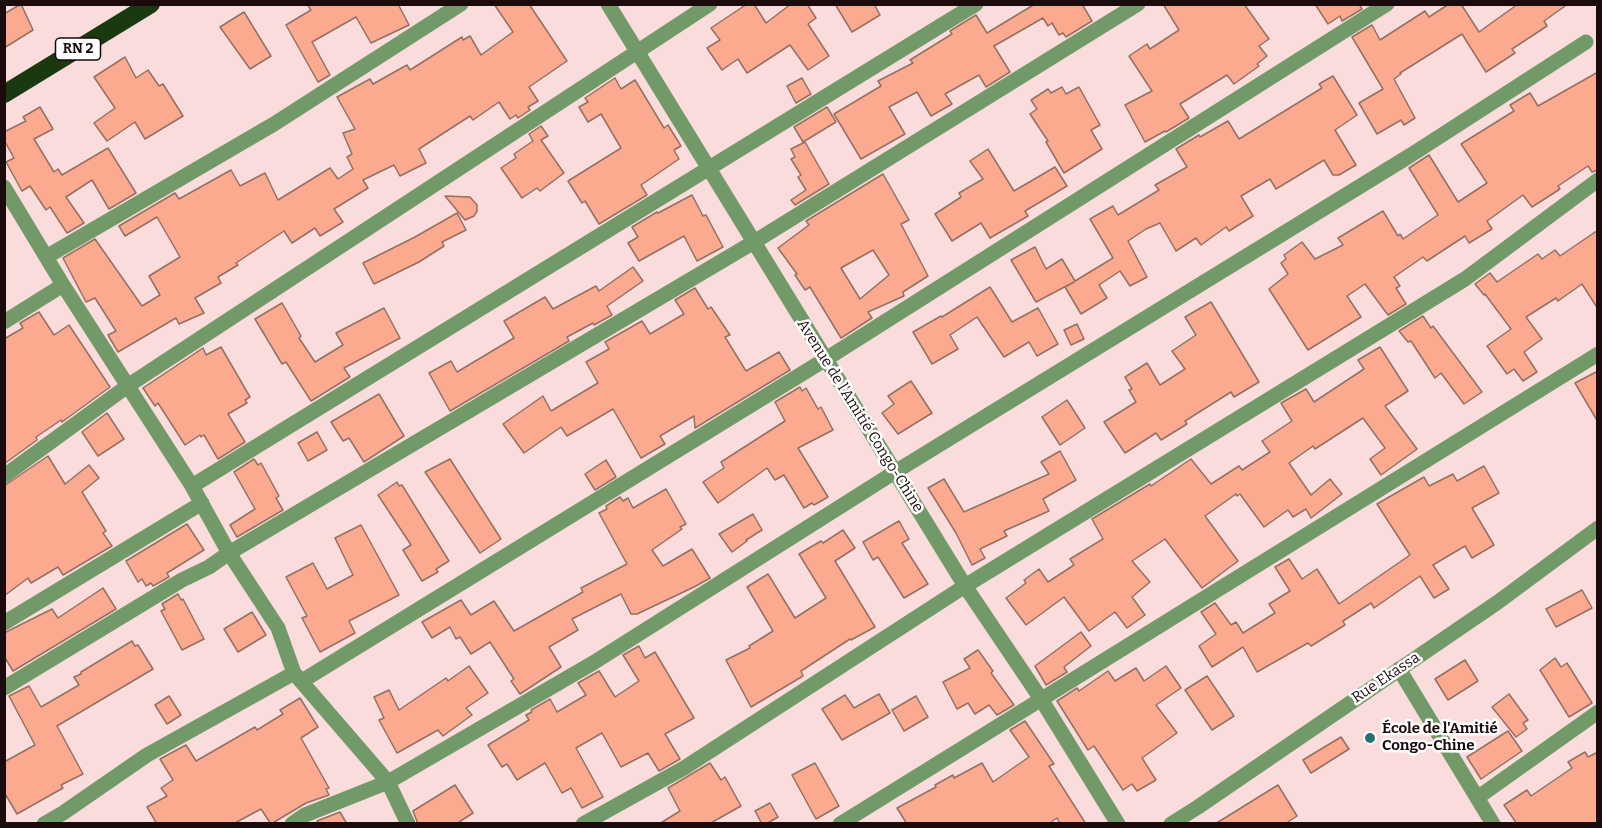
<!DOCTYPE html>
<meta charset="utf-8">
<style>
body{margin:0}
#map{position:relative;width:1602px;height:828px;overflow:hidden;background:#f9dcdb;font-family:Bitter,serif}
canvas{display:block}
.frame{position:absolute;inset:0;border:6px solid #1b0b0c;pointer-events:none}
</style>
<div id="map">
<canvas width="1602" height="828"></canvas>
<div class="frame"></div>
</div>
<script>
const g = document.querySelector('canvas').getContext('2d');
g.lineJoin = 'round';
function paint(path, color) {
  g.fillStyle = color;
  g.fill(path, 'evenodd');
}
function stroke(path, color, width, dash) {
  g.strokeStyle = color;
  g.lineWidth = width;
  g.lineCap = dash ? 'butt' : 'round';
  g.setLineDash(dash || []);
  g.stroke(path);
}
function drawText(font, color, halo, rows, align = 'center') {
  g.font = font + ' Bitter,serif';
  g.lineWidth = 5;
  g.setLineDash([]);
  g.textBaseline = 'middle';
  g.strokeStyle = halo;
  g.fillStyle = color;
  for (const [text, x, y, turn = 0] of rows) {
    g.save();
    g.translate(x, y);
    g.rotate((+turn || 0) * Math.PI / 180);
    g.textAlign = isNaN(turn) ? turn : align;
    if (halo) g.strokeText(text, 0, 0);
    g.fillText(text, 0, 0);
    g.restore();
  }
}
const building = new Path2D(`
 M21 4 33 30 4 48V14Z
 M307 4H398L409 25 371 43 356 17 312 42 330 75 318 82 286 25 311 10Z
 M494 4H529L567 61 529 87 538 101 528 107 530 110 518 118 516 115 510 119 499 102 473 120 470 116 419 149 426 163 400 176 394 165 363 180 368 188 334 209 343 222 320 236 315 228 292 243 284 231 236 263 238 265 218 277 221 283 195 298 204 313 179 324 176 318 118 352 108 335 116 331 95 298 86 302 63 258 95 239 142 306 160 295 149 276 180 257 157 217 125 236 119 226 175 193 179 199 231 170 240 186 265 173 278 200 330 168 338 179 353 169 347 157 352 154 343 133 355 129 337 97 370 79 373 84 407 65 410 70 462 37 463 40 470 36 481 55 513 32Z
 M747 4H754L766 23 791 4H807L816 18 808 24 829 56 808 70 790 45 747 73 738 59 722 70 707 48 720 40 711 28Z
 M835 4H874L880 15 852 32Z
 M1035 4H1082L1092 21 1066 37 1063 33 1059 35 1052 23 1048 26 1043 18 994 46 1010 72 986 87 979 75 945 94 952 104 931 116 917 92 889 107 905 134 861 159 834 114 881 86 878 81 913 63 910 60 952 34 950 31 976 15 987 33Z
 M1163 4H1244L1269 39 1259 46 1267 56 1257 64 1259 66 1234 84 1227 75 1180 104 1189 118 1166 132 1165 131 1145 142 1125 105 1152 91 1129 56 1147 44 1150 49 1179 30Z
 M1315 4H1359L1362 9 1342 21 1340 16 1328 24Z
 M1449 4H1461L1479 32 1518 4H1568L1544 21 1547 26 1512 49 1515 53 1486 72 1462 34 1400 73 1401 74 1394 79 1415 118 1404 125 1401 120 1377 134 1359 103 1383 89 1352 37 1372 25 1380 40 1425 11 1429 17Z
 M244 12 271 56 250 69 220 27Z
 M125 57 136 78 148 70 159 86 163 84 183 116 145 139 135 122 107 141 94 123 115 108 94 77Z
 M1598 72V170L1592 172 1588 166 1558 186 1560 189 1532 207 1523 195 1487 221 1492 229 1469 243 1465 236 1427 261 1423 257 1394 277 1400 286 1396 288 1406 304 1388 315 1365 284 1347 296 1361 317 1308 350 1269 289 1288 274 1281 263 1286 259 1284 255 1302 242 1315 259 1343 245 1338 238 1383 211 1398 236 1400 234 1403 239 1438 215 1409 168 1429 155 1458 202 1487 183 1461 144 1514 111 1510 105 1530 93 1538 106Z
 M1333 76 1357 115 1335 130 1356 165 1339 175H1333L1324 160 1276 189 1270 179 1241 196 1253 216 1229 231 1226 227 1201 245 1196 238 1176 251 1160 223 1146 229 1128 241 1147 277 1130 286 1120 271 1099 285 1107 298 1081 314 1065 287 1074 282 1036 302 1011 260 1035 247 1046 269 1062 259 1075 281 1113 258 1090 219 1113 206 1118 215 1159 190 1155 185 1187 167 1176 149 1199 135 1200 137 1228 121 1239 139 1322 88 1319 84Z
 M615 78 621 89 635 80 664 128 668 125 681 146 674 150 679 159 641 185 647 195 599 224 585 201 582 203 568 181 621 148 601 114 588 122 579 107 588 102 585 98Z
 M802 78 811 94 796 103 787 86Z
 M1062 87 1066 94 1079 87 1100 125 1091 130 1102 149 1064 173 1046 142 1048 141 1030 114 1037 109 1031 100 1048 89 1051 93Z
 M40 107 53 129 34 139 54 172 58 169 62 175 108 148 136 193 109 209 92 180 66 197 84 223 67 233 50 207 46 210 30 186 22 191 6 162 14 158 4 140V132L26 121 23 117Z
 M827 107 836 122 803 142 794 127Z
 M541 126 548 136 541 140 564 173 540 191 537 188 522 198 501 168 516 158 514 154 533 141 529 134Z
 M805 142 829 184 795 205 791 200 806 190 798 177 801 175 791 159 795 157 791 149Z
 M988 149 1014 191 1055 167 1067 186 1025 211 1028 216 990 238 981 223 952 241 935 214 961 197 959 193 983 179 970 161Z
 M883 174 909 220 901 224 928 276 903 292 904 296 868 312 872 318 841 338 810 287 805 290 795 275 797 274 778 248 809 225 806 221ZM873 250 889 275 860 299 841 268Z
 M692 195 703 216 706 215 723 247 697 261 684 236 639 261 628 243 638 237 632 227 657 212 658 213Z
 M445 196 470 197 477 205V211L474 216 465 220Z
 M457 213 466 230 442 242 444 246 419 262 374 284 363 263 415 237Z
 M1598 230V309L1582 284 1558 301 1556 298 1526 317 1542 339 1524 352 1537 372 1523 381 1514 369 1507 374 1487 346 1511 329 1485 294 1484 295 1475 284 1490 273 1497 282 1538 254 1542 259 1555 250 1560 256Z
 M633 267 643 281 607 306 612 315 594 325 593 323 567 337 569 341 450 411 429 373 451 361 457 372 514 338 504 321 545 297 553 309 596 286 599 291Z
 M990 287 1012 322 1038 308 1058 344 1037 356 1029 342 1004 357 977 317 950 335 958 349 932 364 913 332 941 316 942 317Z
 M695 288 708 309 711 307 730 335 725 337 746 371 779 352 790 370 695 428 694 416 660 436 665 444 641 458 613 409 567 436 561 427 524 453 503 424 543 396 551 411 598 383 586 362 609 349 605 342 642 321 650 334 684 314 675 300Z
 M1211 302 1259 382 1234 397 1231 392 1185 421 1187 424 1161 440 1156 433 1125 453 1104 422 1136 402 1129 390 1132 389 1125 377 1147 363 1160 385 1185 369 1172 351 1196 335 1185 317Z
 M282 303 301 336 299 338 315 362 343 345 336 333 384 308 400 338 344 368 350 377 311 401 286 362 282 364 255 319Z
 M39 312 54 335 69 325 110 387 62 422 61 420 36 437 37 440 4 464V339L23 328 20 323Z
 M1423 316 1431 328 1433 326 1482 392 1464 404 1441 373 1435 378 1411 341 1408 342 1399 331Z
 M1077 324 1084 339 1071 345 1064 330Z
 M221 347 250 397 245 400 247 403 228 414 245 442 218 459 204 435 201 437 200 435 185 445 158 403 155 406 143 388 203 348 206 355Z
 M1380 347 1408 391 1385 406 1417 449 1381 475 1370 459 1385 448 1363 418 1315 449 1313 446 1289 463 1311 495 1330 479 1342 494 1311 518 1306 509 1293 517 1288 510 1264 527 1240 494 1237 496 1236 494 1205 516 1238 561 1202 588 1165 539 1132 561 1150 582 1132 597 1145 615 1127 628 1115 612 1089 631 1064 597 1026 625 1006 598 1026 583 1024 580 1039 569 1048 582 1074 565 1070 559 1103 539 1092 519 1150 484 1151 486 1191 459 1211 484 1239 466 1242 470 1270 452 1262 441 1292 421 1281 403 1306 389 1314 402 1364 369 1358 360Z
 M1598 371V422L1575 383Z
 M911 381 932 413 898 434 882 413 894 404 888 396Z
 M800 387 802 391 806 388 818 409 821 407 833 430 798 448 828 497 814 505 812 503 804 508 784 475 775 480 767 468 718 503 703 482 724 468 721 462 785 421 775 402Z
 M379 394 404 436 364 462 349 438 343 441 331 422Z
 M1067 400 1085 428 1060 445 1042 417Z
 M107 413 124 439 98 456 82 432Z
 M317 432 327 450 308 461 298 443Z
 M1060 451 1076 480 1043 499 1049 511 1004 531 1007 536 980 549 985 558 972 565 956 533 928 488 944 479 964 512 1049 474 1041 462Z
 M48 456 65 484 89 465 99 478 82 492 106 531 103 533 112 546 63 575 58 567 31 583 28 578 4 596V486Z
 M254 459 258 465 261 463 279 496 276 498 283 510 237 537 230 525 255 509 234 472Z
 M450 459 501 539 480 553 425 472Z
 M606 460 616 477 595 490 585 474Z
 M1484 466 1499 493 1472 508 1494 545 1472 558 1465 546 1433 565 1449 589 1434 598 1420 576 1374 608 1371 603 1343 621 1345 625 1311 646 1308 643 1257 672 1243 647 1212 667 1199 646 1216 634 1201 612 1215 603 1231 625 1236 622 1243 633 1275 613 1269 604 1290 591 1275 567 1289 559 1302 579 1317 569 1339 604 1410 555 1377 504 1424 477 1429 486 1453 474 1457 481Z
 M397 482 399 486 402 485 449 561 436 569 438 572 422 581 403 550 411 545 378 495Z
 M666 489 686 524 680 527 682 529 652 550 663 566 692 549 710 578 694 587 637 614H631L621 594 572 619 578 630 549 647 561 667 520 694 511 681 514 679 490 642 471 654 460 637 456 639 450 627 432 638 422 622 461 600 471 615 494 601 514 631 583 592 581 588 627 564 599 513 607 509 606 506 620 497 623 501 628 498 633 508Z
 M753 514 762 530 746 540 747 541 732 552 719 534Z
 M899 521 909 539 902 543 928 584 904 598 878 557 873 560 863 542Z
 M187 524 204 550 167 573 169 577 153 586 151 583 146 586 142 579 138 582 126 561Z
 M361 525 399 595 349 621 355 633 320 652 302 618 307 616 286 577 313 563 327 589 353 575 335 538Z
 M843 530 855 548 835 561 875 627 851 640 850 639 801 671 803 676 751 707 726 660 750 648 749 646 773 631 747 587 768 574 795 618 826 598 799 554 821 541 823 543Z
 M103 588 116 609 13 671 4 656V633L52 609 58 618Z
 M1582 590 1592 608 1556 627 1546 609Z
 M178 594 181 600 183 599 204 639 182 650 161 611 165 609 162 604Z
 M252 612 266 635 238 652 224 629Z
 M1081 632 1091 646 1064 667 1067 672 1046 685 1035 666Z
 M132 641 135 646 138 645 153 669 57 726 83 774 61 785 63 788 17 814 4 792V762L35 745 9 696 29 686 41 707 79 685 74 677 81 674V672Z
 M639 646 645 658 655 652 694 718 665 734 680 759 659 771 648 753 621 767 602 733 576 748 603 797 582 808 571 788 562 793 545 763 517 780 507 764 502 767 488 745 529 720 526 715 532 712 531 710 550 699 557 712 586 695 578 683 599 671 615 697 639 681 623 655Z
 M978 650 993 671 991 673 1014 705 997 715 989 705 975 714 968 703 957 709 943 682 970 668 964 659Z
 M1555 658 1561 667 1567 663 1592 703 1569 717 1540 670Z
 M1465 660 1478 681 1448 700 1435 679Z
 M469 666 488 693 466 708 472 715 443 736 438 730 397 753 379 720 384 718 374 697 389 690 399 710 446 678 448 681Z
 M1166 666 1181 688 1156 705 1177 733 1142 758 1156 780 1137 791 1132 784 1123 790 1094 746 1088 750 1057 701 1077 688 1079 691 1108 671 1115 681 1136 668 1144 681Z
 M1207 676 1234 716 1212 730 1185 690Z
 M879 694 890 713 842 740 822 709 845 695 854 708Z
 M1509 694 1528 720 1523 723 1527 729 1516 737 1492 707Z
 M169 696 181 715 167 724 155 705Z
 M916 696 928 717 904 731 892 710Z
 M300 698 318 727 301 738 329 788 326 789 329 795 306 803 271 824 261 809 233 824H157L147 807 167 796 161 788 173 780 160 759 186 745 196 761 255 727 257 730 283 714 280 710Z
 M1025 721 1054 764 1049 766 1086 824H1060L1057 818 1048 824H907L897 808 936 787 935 785 953 775 954 778 982 763 993 782 1029 757 1010 730Z
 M1508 731 1522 751 1481 779 1467 757Z
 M1341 737 1349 749 1311 773 1303 760Z
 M1585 752 1588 757 1598 752V824H1517L1504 805 1527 790 1531 796 1572 768 1568 762Z
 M710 763 721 780 725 777 741 806 709 824H659L680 811 668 788Z
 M815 763 839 806 816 819 792 775Z
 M455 785 473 813 456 824H418L413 811Z
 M1278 785 1297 816 1285 824H1215Z
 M770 803 778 817 766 824H762L755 811Z
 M340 812 347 824H319L317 821Z`);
paint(building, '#fbaa8f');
stroke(building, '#956f62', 1.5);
stroke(new Path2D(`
 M608 4 965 586 1041 699 1118 824
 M4 187 63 285 192 486 229 553 278 628 294 673 388 782 408 824
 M46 257 274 124 461 4
 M4 322 63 285
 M4 476 129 385 710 4
 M192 486 976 4
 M4 623 202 503
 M1399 669 1493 824
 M302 681 826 359 1387 4
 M4 688 182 580 209 567 229 553 754 242 1138 4
 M1477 798 1598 712
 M44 824 63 813 147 755 294 673
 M292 824 305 815 388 782 593 663 895 472 1411 155 1586 42
 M583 824 684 768 965 586 1465 279 1598 180
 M840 824 1598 354
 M1171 824 1198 807 1498 602 1598 528`), '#729a68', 15);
stroke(new Path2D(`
 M4 94 151 4`), '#1a3911', 18);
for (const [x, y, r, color] of [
 [1370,738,6,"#267174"]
]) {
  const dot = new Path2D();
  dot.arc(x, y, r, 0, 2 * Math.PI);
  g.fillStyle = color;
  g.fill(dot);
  stroke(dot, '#fff', 2);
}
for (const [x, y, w] of [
 [78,49,45]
]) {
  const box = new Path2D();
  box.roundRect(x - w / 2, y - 11, w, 22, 4.5);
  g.fillStyle = '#fff';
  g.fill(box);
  stroke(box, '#1b0b0c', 1.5);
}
drawText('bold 14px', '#1b0b0c', null, [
 ["RN 2",78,49]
]);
drawText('15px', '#1b0b0c', '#fff', [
 ["Avenue de l'Amitié Congo-Chine",860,416,58],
 ["Rue Ekassa",1386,678,-34]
]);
drawText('bold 15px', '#1b0b0c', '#fff', [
 ["École de l'Amitié",1382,729],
 ["Congo-Chine",1382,746]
], 'left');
</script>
